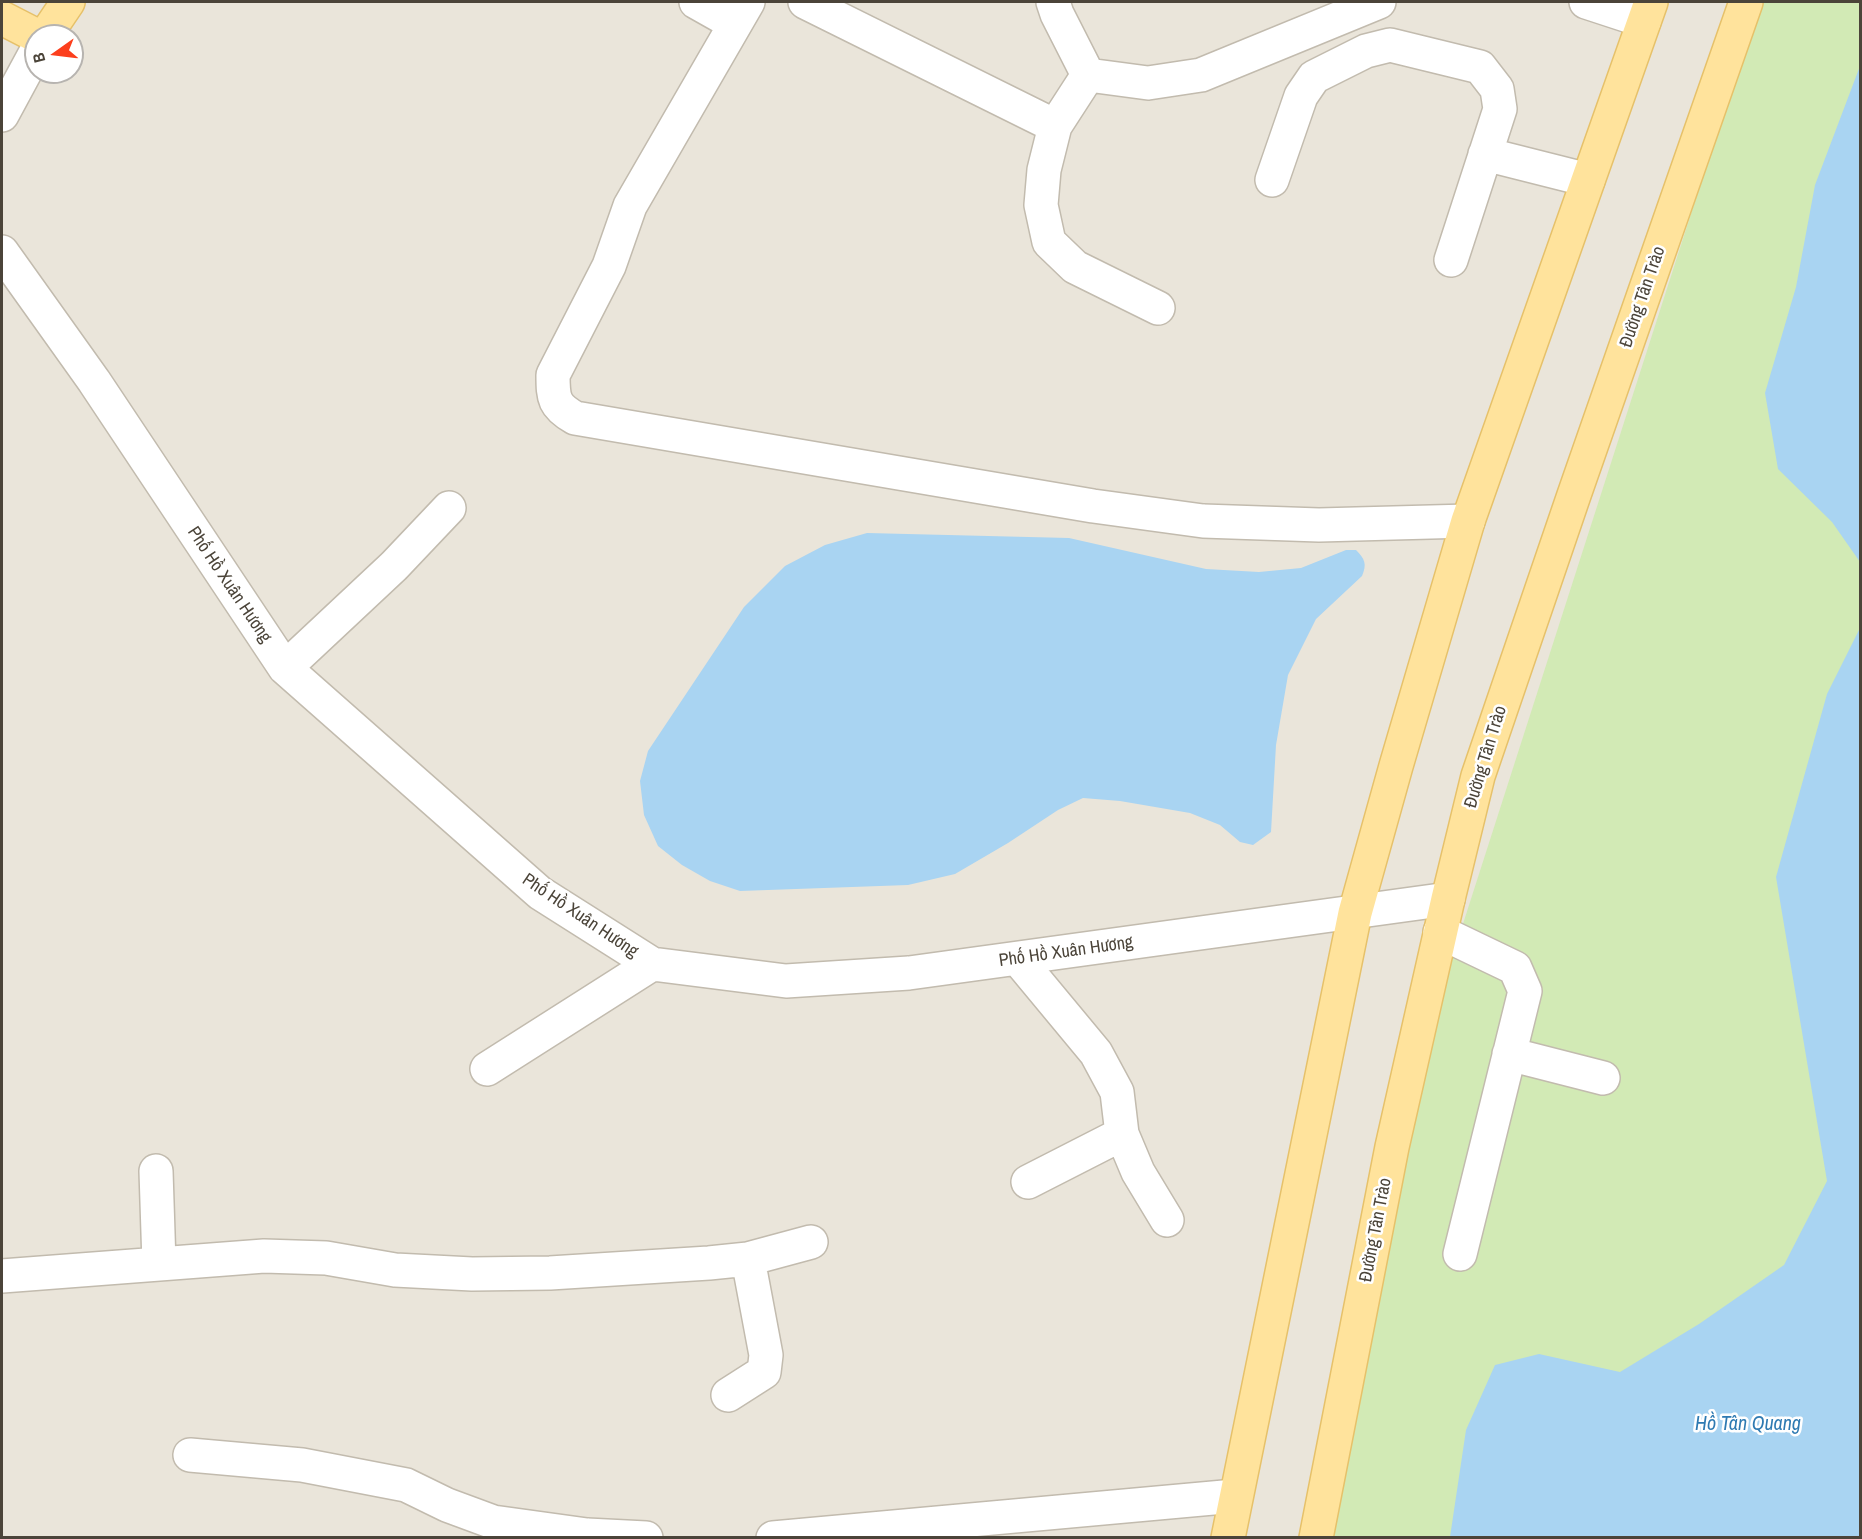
<!DOCTYPE html>
<meta charset="utf-8">
<style>
body{margin:0}
#map{position:relative;width:1862px;height:1539px;overflow:hidden;background:#f6f3ec;font-family:"Archivo Narrow",sans-serif}
canvas{display:block}
.frame{position:absolute;inset:0;border:3px solid #4b4439;pointer-events:none}
.north{position:absolute;left:24px;top:24px;width:60px;height:60px;box-sizing:border-box;background:#fff;border:2px solid #b7b4b0;border-radius:50%;rotate:256deg;font-size:16px;font-weight:700;line-height:24px;text-align:center;color:#4b4439}
.north::after{content:'';display:block;margin:auto;width:21px;height:27px;background:#fc3f1d;clip-path:polygon(50% 0,100% 100%,50% 72%,0 100%)}
</style>
<div id="map">
<canvas width="1862" height="1539"></canvas>
<div class="frame"></div>
<div class="north">B</div>
</div>
<script>
const g = document.querySelector('canvas').getContext('2d');
g.lineJoin = 'round';
function paint(path, color) {
  g.fillStyle = color;
  g.fill(path, 'evenodd');
}
function stroke(path, color, width, dash) {
  g.strokeStyle = color;
  g.lineWidth = width;
  g.lineCap = dash ? 'butt' : 'round';
  g.setLineDash(dash || []);
  g.stroke(path);
}
function drawText(font, color, halo, rows, align = 'center') {
  g.font = font + ' "Archivo Narrow",sans-serif';
  g.lineWidth = 5;
  g.setLineDash([]);
  g.textBaseline = 'middle';
  g.strokeStyle = halo;
  g.fillStyle = color;
  for (const [text, x, y, turn = 0] of rows) {
    g.save();
    g.translate(x, y);
    g.rotate((+turn || 0) * Math.PI / 180);
    g.textAlign = isNaN(turn) ? turn : align;
    if (halo) g.strokeText(text, 0, 0);
    g.fillText(text, 0, 0);
    g.restore();
  }
}
paint(new Path2D(`
 M2 2H1860V1537H2ZM36 36H72V72H36Z`), '#eae5da');
paint(new Path2D(`
 M1759 2H1860V1537L1326 1538 1391 1148Z`), '#d2eab5');
paint(new Path2D(`
 M1860 66V562L1832 522 1778 469 1765 393 1796 287 1815 185Z
 M867 533 1069 538 1206 569 1259 572 1301 568 1346 550H1356C1365 559 1367 564 1362 576L1316 619 1288 675 1276 745 1271 832 1253 845 1240 842 1220 825 1190 813 1120 801 1083 798 1058 810 1008 843 955 874 908 885 740 891 710 881 682 865 658 846 644 815 640 781 648 751 744 607 785 566 825 545Z
 M1860 628V1537H1450L1466 1430 1495 1365 1539 1354 1620 1372 1699 1324 1784 1265 1827 1181 1776 877 1827 694Z`), '#a9d4f2');
const minor = new Path2D(`
 M696 2 735 24
 M748 2 630 206 609 266 553 375C553 399 554 406 575 418L1093 506 1203 521 1319 525 1468 521
 M805 2 1055 126
 M1053 2 1057 14 1088 75
 M1586 2 1644 21
 M1088 75 1055 126 1044 170 1041 205 1049 242 1075 267 1158 308
 M1088 75 1148 83 1201 75 1379 2
 M2 115 36 52
 M1485 154 1588 180
 M1272 180 1301 96 1314 77 1366 51 1390 45 1480 67 1497 89 1500 109 1451 260
 M2 252 94 381 285 668 540 893 652 964 786 981 909 973 1448 899
 M285 668 394 566 449 508
 M1440 932 1515 968 1525 991 1460 1254
 M1018 959 1096 1053 1117 1092 1122 1134 1138 1172 1167 1220
 M1509 1054 1603 1078
 M487 1069 652 964
 M156 1171 159 1264
 M1028 1182 1122 1134
 M2 1276 264 1256 326 1258 395 1270 472 1274 550 1273 709 1263 748 1259 811 1242
 M728 1395 764 1372 766 1355 748 1259
 M190 1455 302 1465 406 1485 447 1505 493 1522 587 1535 646 1538
 M773 1538 1235 1496`);
const major = new Path2D(`
 M2 18 37 36
 M45 36 68 2
 M1228 1538 1355 913 1396 766 1468 521 1651 2
 M1316 1538 1392 1147 1448 899 1478 776 1574 495 1746 2`);
stroke(minor, '#c2bbae', 36);
stroke(major, '#e6c16a', 36);
stroke(minor, '#fff', 33);
stroke(major, '#ffe39c', 33);
drawText('18px', '#4b4439', '#fff', [
 ["Đường Tân Trào",1643,297,-71],
 ["Phố Hồ Xuân Hương",229,585,56],
 ["Đường Tân Trào",1486,757,-73],
 ["Phố Hồ Xuân Hương",580,916,34],
 ["Phố Hồ Xuân Hương",1066,952,-8],
 ["Đường Tân Trào",1376,1230,-79]
]);
drawText('italic 20px', '#2e7ab2', '#fff', [
 ["Hồ Tân Quang",1748,1425]
]);
</script>
